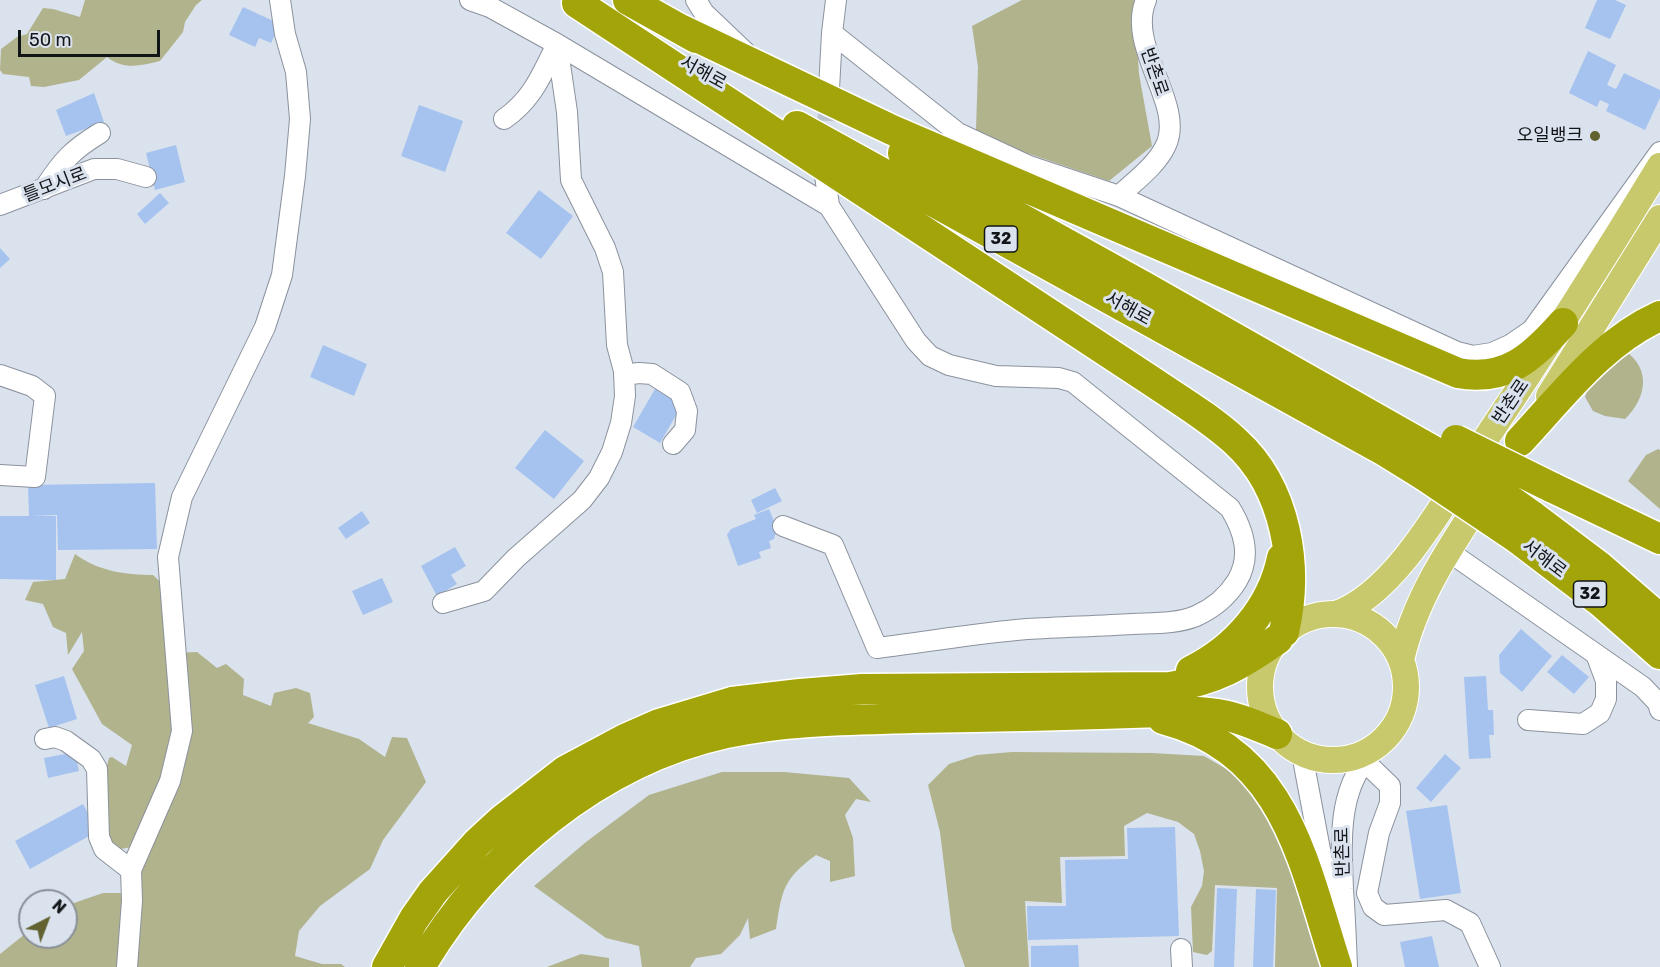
<!DOCTYPE html>
<meta charset="utf-8">
<style>
body{margin:0}
#map{position:relative;width:1660px;height:967px;overflow:hidden;background:#dae2ed;font-family:Rubik,sans-serif}
canvas{display:block}
.north{position:absolute;left:18px;top:889px;width:60px;height:60px;box-sizing:border-box;background:#dae2ed;border:2px solid #8a9098;border-radius:50%;rotate:42deg;font-size:16px;font-weight:700;line-height:24px;text-align:center;color:#121518}
.north::after{content:'';display:block;margin:auto;width:21px;height:27px;background:#616230;clip-path:polygon(50% 0,100% 100%,50% 72%,0 100%)}
.scale{position:absolute;left:18px;top:30px;width:142px;height:27px;box-sizing:border-box;border:3px solid #121518;border-top:0;padding-left:8px;font-size:18px;line-height:21px;white-space:nowrap;color:#121518;-webkit-text-stroke:4px #dae2ed;paint-order:stroke}
</style>
<div id="map">
<canvas width="1660" height="967"></canvas>
<div class="north">N</div>
<div class="scale">50 m</div>
</div>
<script>
const g = document.querySelector('canvas').getContext('2d');
g.lineJoin = 'round';
function paint(path, color) {
  g.fillStyle = color;
  g.fill(path, 'evenodd');
}
function stroke(path, color, width, dash) {
  g.strokeStyle = color;
  g.lineWidth = width;
  g.lineCap = dash ? 'butt' : 'round';
  g.setLineDash(dash || []);
  g.stroke(path);
}
function drawText(font, color, halo, rows, align = 'center') {
  g.font = font + ' Rubik,"Noto Sans KR",sans-serif';
  g.lineWidth = 6;
  g.setLineDash([]);
  g.textBaseline = 'middle';
  g.strokeStyle = halo;
  g.fillStyle = color;
  for (const [text, x, y, turn = 0] of rows) {
    g.save();
    g.translate(x, y);
    g.rotate((+turn || 0) * Math.PI / 180);
    g.textAlign = isNaN(turn) ? turn : align;
    if (halo) g.strokeText(text, 0, 0);
    g.fillText(text, 0, 0);
    g.restore();
  }
}
paint(new Path2D(`
 M85 0H202L196 5 185 22 183 32 160 61C141 66 123 70 107 57L79 80 44 87 31 86 29 77 3 74 0 70 1 49 17 37 27 34 43 8 53 9 80 17Z
 M1022 0H1134L1139 74 1152 146 1109 181 1018 150 976 130 978 67 972 26Z
 M1625 351C1652 369 1646 399 1625 419L1605 416 1593 411 1585 397 1590 383Z
 M1658 449 1660 450V509L1628 481 1646 455Z
 M75 554C98 571 125 575 153 575L171 592 176 653 197 652 217 668 226 664 244 679 243 695 271 706 274 693 296 688 310 693 314 717 308 723 359 739 385 757 392 737 407 738 426 782 383 840 370 869 320 906 299 931 295 956 322 964H341L345 967H0V954L30 930V937H66V907L68 905 103 893H122L131 901 140 847C128 845 120 853 109 845L104 777 109 758 112 757 126 766 132 745 102 724 72 669 84 651 82 632 68 655 66 633 53 627 43 604 25 600 33 582 65 579Z
 M1012 752 1152 753 1204 756 1247 781 1275 821 1320 967H1275L1277 888 1215 885 1212 951 1207 955 1193 952 1191 907 1202 886 1204 871 1200 851 1194 834 1178 822 1147 813 1124 826 1125 856 1060 857 1062 903 1025 901 1029 967H965L952 930 940 832 928 785 949 764 977 755Z
 M722 772H784L849 778 871 802 856 799 845 815 853 838 855 876 830 882V861L816 855C783 879 782 890 776 929L750 939 748 918 740 935 721 954 696 958 690 967H642L639 946 606 938 534 886 586 842 649 795Z
 M581 954 609 958V967H547Z`), '#b1b38c');
paint(new Path2D(`
 M1597 0H1615L1626 5 1610 39 1585 28Z
 M243 7 280 24 271 43 259 38 255 47 229 35Z
 M1588 51 1616 65 1607 85 1616 89 1624 73 1660 90V98L1645 130 1606 111 1609 104 1600 100 1597 107 1569 93Z
 M94 93 104 122 66 136 56 110Z
 M419 105 463 121 445 172 401 156Z
 M176 145 185 182 155 190 146 153Z
 M539 190 573 216 541 259 506 233Z
 M160 193 169 203 145 224 137 214Z
 M0 248 10 259 0 268Z
 M323 345 367 364 354 396 310 377Z
 M655 389 682 405 660 443 633 427Z
 M545 430 584 461 554 499 515 468Z
 M155 483 157 549 58 550 57 515H31L56 516V580L0 579V516H29L28 485Z
 M775 488 782 501 757 513 751 500Z
 M769 509 777 528 774 539 769 541 771 548 759 552 761 558 738 566 727 535 731 529 756 519 754 515Z
 M362 511 370 523 346 539 338 528Z
 M455 547 466 566 451 575 457 584 437 596 421 566Z
 M382 578 393 602 363 615 352 591Z
 M1521 629 1552 656 1522 692 1500 673 1499 655Z
 M1562 655 1589 677 1574 694 1547 672Z
 M64 676 77 719 49 728 35 685Z
 M1486 676 1488 710H1493L1494 735H1489L1491 758 1469 759 1464 677Z
 M75 752 79 771 48 778 44 758Z
 M1445 754 1461 768 1431 802 1416 788Z
 M83 804 98 831 30 869 15 841Z
 M1447 805 1461 893 1420 899 1406 811Z
 M1175 827 1179 936 1028 940 1027 906H1066L1065 860 1128 859 1127 828Z
 M1217 888 1237 889 1234 967H1214Z
 M1256 889 1276 890 1273 967H1253Z
 M1432 936 1439 967H1405L1400 942Z
 M1078 945 1079 967H1031V946Z`), '#a6c3ef');
stroke(new Path2D(`
 M826 151 829 91`), '#bcc3cd', 20, [20, 10]);
const minor = new Path2D(`
 M470 0 490 7 557 44 829 206 825 175
 M696 0 704 13 745 52
 M832 33 958 133 1029 166 1119 196 1457 352 1473 356 1492 353 1510 345 1532 330 1660 152
 M829 89 832 33 836 0
 M504 119C533 99 542 74 557 44
 M44 189C62 161 72 150 100 133
 M1119 196C1135 181 1157 165 1166 145 1185 104 1126 47 1146 0
 M0 205 94 169H117L146 177
 M0 375 32 386 45 396 35 477 0 475
 M624 375 639 373 652 374 680 392 687 411 685 430 673 444
 M783 526 833 545 877 648C927 642 977 633 1027 629 1062 627 1098 626 1133 624 1153 623 1177 624 1196 616 1214 608 1227 597 1237 581 1252 556 1244 531 1230 508L1073 382 1059 378 996 376 949 365 930 356 916 341 829 206
 M1448 551 1643 687 1658 703 1660 710
 M443 603 484 591 516 558 582 500 599 478 612 452 621 423 625 396 624 371 617 345 613 272 605 248 571 180 567 112 557 44
 M1528 720 1583 724 1600 713 1606 699V681L1596 654
 M45 739 55 737 66 741 91 759 97 769 99 837 104 849 131 870
 M1302 754 1331 908
 M1364 761 1390 786V803L1379 833 1367 893 1373 907 1384 915 1446 910 1470 923 1490 967
 M1181 949 1182 967
 M127 967 132 901 131 870 170 781 182 731 168 557 182 497 265 327 282 275 295 176 300 119 296 72 285 34 280 0
 M1347 967C1346 941 1345 915 1343 889 1341 836 1337 786 1377 746`);
const major = new Path2D(`
 M1549 396 1660 218
 M1260 687a73 73 0 1 1 146 0a73 73 0 1 1-146 0Z
 M1336 614C1397 593 1448 495 1483 443 1544 352 1603 260 1660 166
 M1401 660C1415 598 1450 547 1485 494`);
const highway = new Path2D(`
 M628 0 696 38
 M577 3 1153 382C1181 401 1210 418 1235 441 1287 488 1299 567 1284 632
 M678 28 892 130 1458 373C1506 382 1533 357 1563 323
 M797 126 1383 450 1425 476
 M903 153 1145 287 1439 454
 M1520 441C1562 396 1602 342 1660 316
 M1551 487 1660 539
 M1531 515 1600 567 1660 619
 M1517 538 1601 602 1660 654
 M1191 671C1236 649 1272 607 1282 558
 M1163 719C1287 752 1303 863 1337 967
 M387 967 414 919 433 892 477 843 502 820 565 771 625 739 659 724 732 702 800 694 862 689 1170 687C1216 680 1241 665 1278 639
 M420 967C485 856 598 761 726 733 787 720 849 720 912 718 995 717 1078 715 1162 712 1177 712 1194 711 1209 713 1234 715 1255 725 1277 734`);
stroke(minor, '#8b929d', 22);
stroke(major, '#fff', 28);
stroke(highway, '#fff', 33);
stroke(minor, '#fff', 20);
stroke(major, '#c8c86c', 26);
stroke(highway, '#a3a40a', 30);
const highwayBridge = new Path2D(`
 M1456 440 1551 487
 M1439 454 1483 481 1531 515
 M1425 476 1517 538`);
stroke(highwayBridge, '#fff', 33, []);
stroke(highwayBridge, '#a3a40a', 30);
for (const [x, y, r, color] of [
 [1595,136,6,"#616230"]
]) {
  const dot = new Path2D();
  dot.arc(x, y, r, 0, 2 * Math.PI);
  g.fillStyle = color;
  g.fill(dot);
  stroke(dot, '#dae2ed', 2);
}
for (const [x, y, w] of [
 [1001,239,33],
 [1590,594,33]
]) {
  const box = new Path2D();
  box.roundRect(x - w / 2, y - 13, w, 26, 4.5);
  g.fillStyle = '#dae2ed';
  g.fill(box);
  stroke(box, '#121518', 1.5);
}
drawText('bold 16px', '#121518', null, [
 ["32",1001,239],
 ["32",1590,594]
]);
drawText('18px', '#121518', '#dae2ed', [
 ["반촌로",1154,72,71],
 ["서해로",703,73,29],
 ["틀모시로",55,185,-21],
 ["서해로",1128,309,29],
 ["반촌로",1511,402,-56],
 ["서해로",1544,559,37],
 ["반촌로",1343,852,-91]
]);
drawText('18px', '#121518', '#dae2ed', [
 ["오일뱅크",1583,136]
], 'right');
</script>
